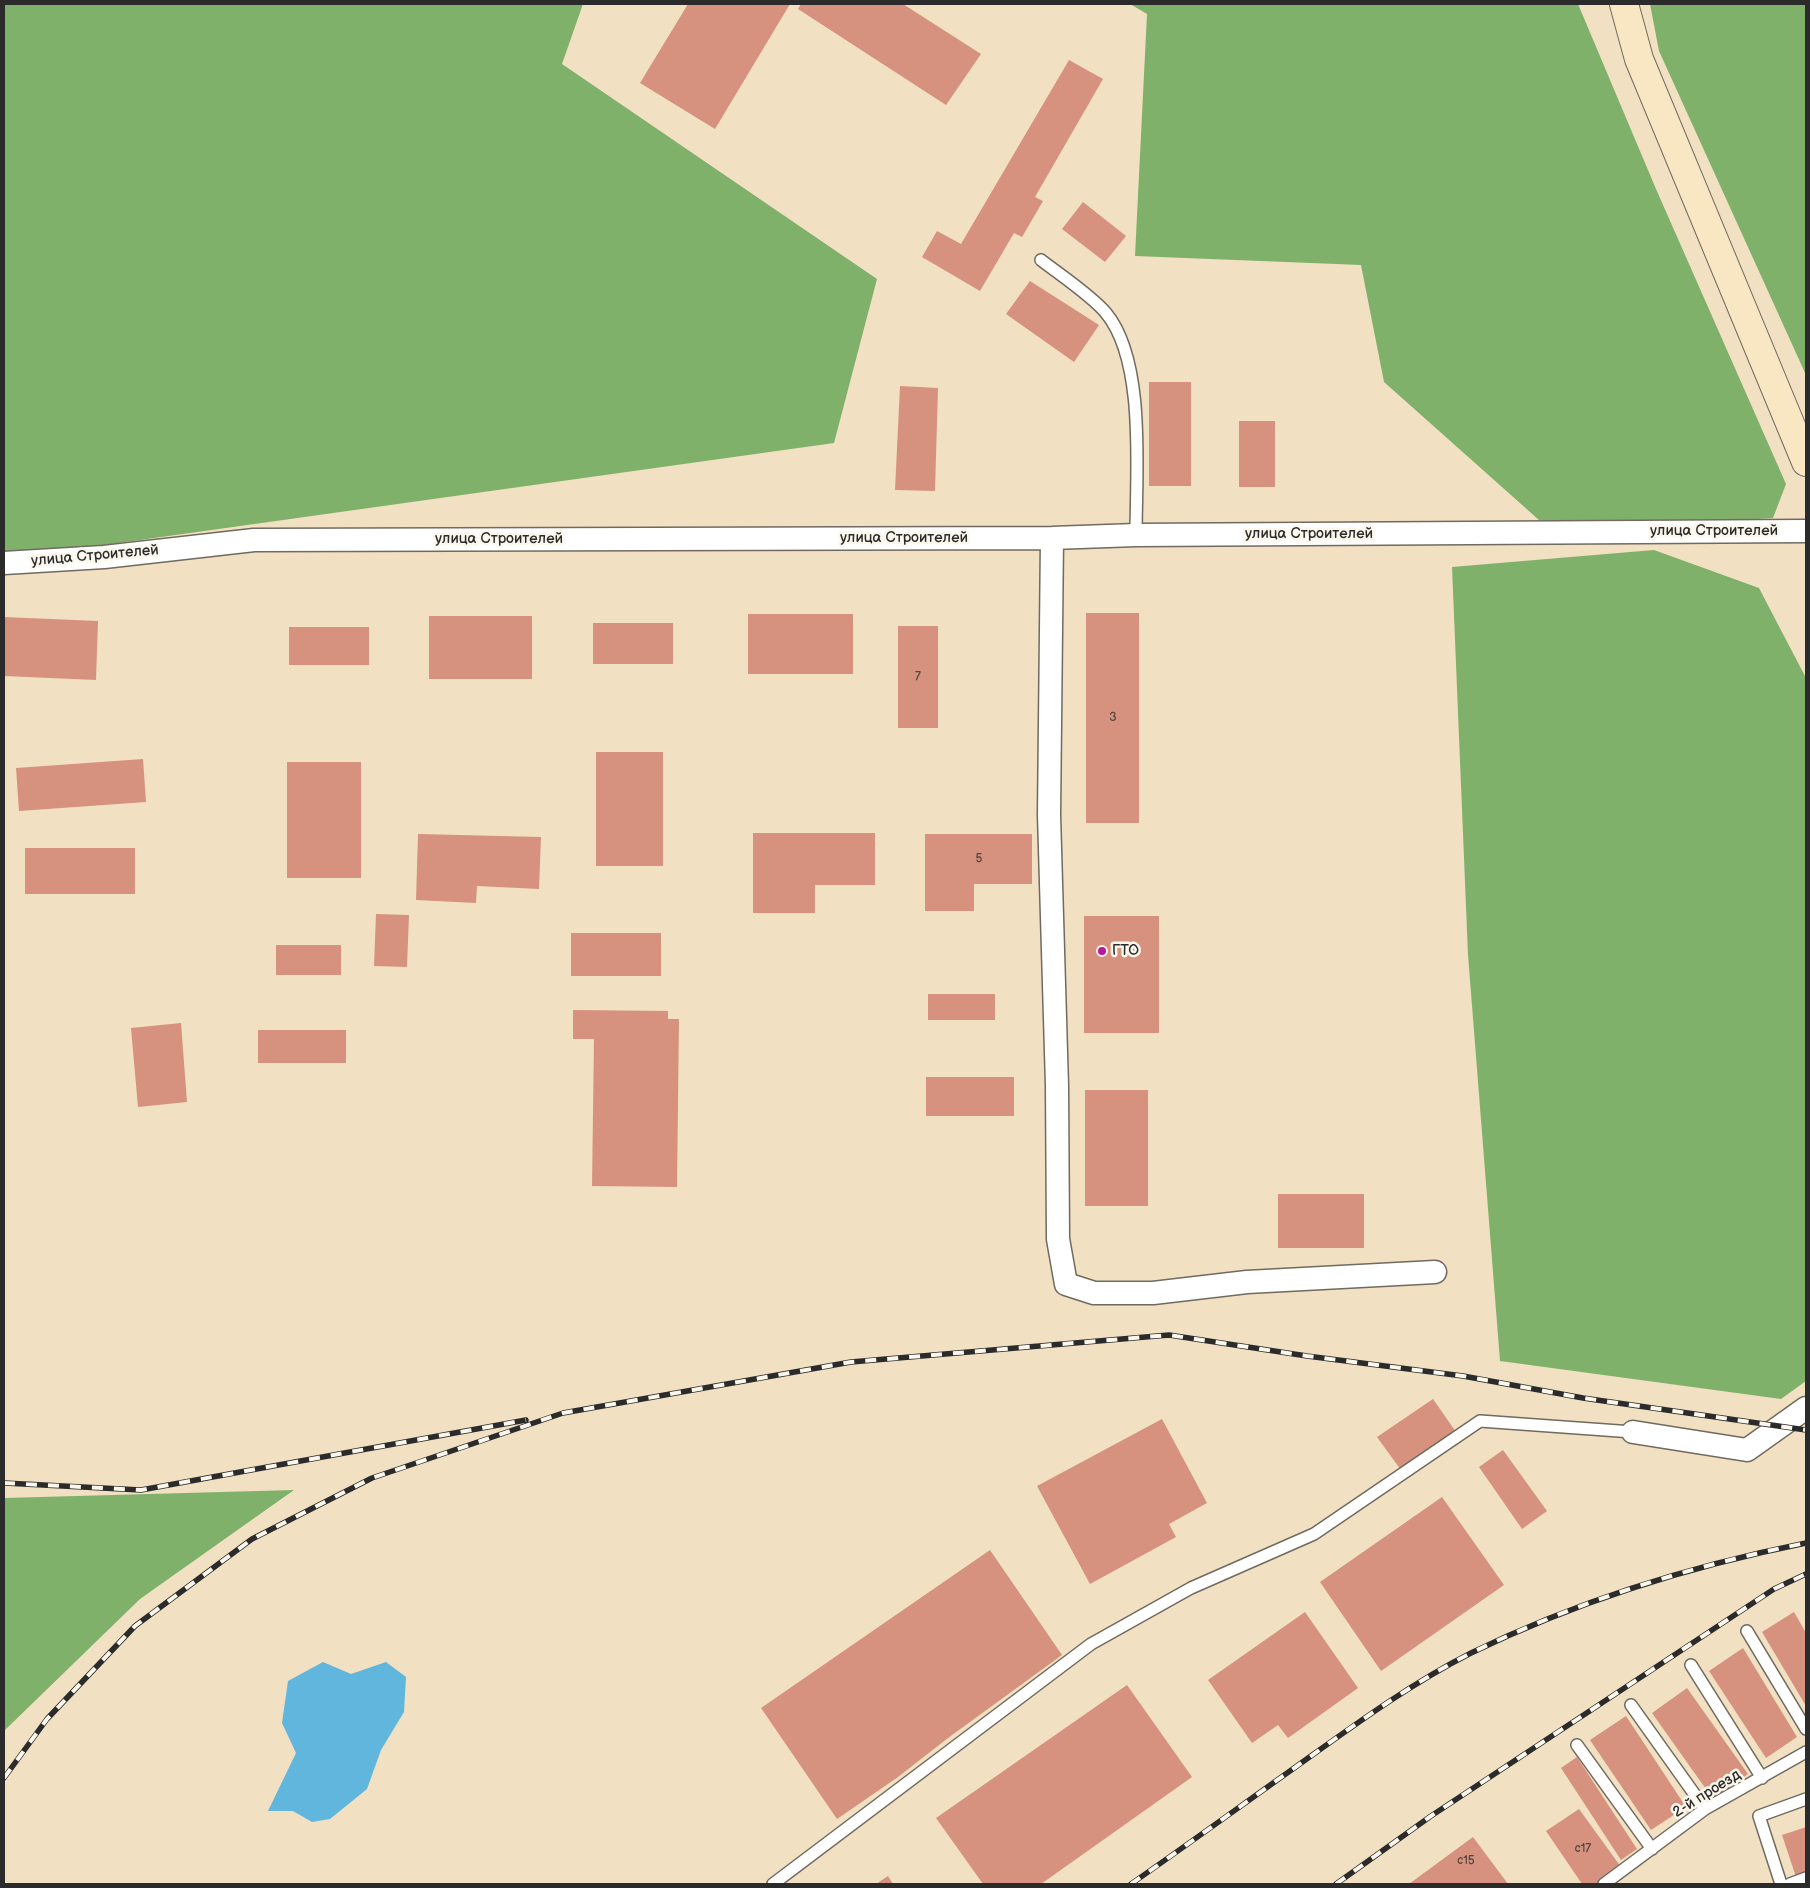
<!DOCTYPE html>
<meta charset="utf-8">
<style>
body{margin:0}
#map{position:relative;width:1810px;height:1888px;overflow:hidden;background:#f1e0c1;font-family:"Balsamiq Sans",sans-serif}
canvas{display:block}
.frame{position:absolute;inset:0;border:5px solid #2b2b2b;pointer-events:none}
</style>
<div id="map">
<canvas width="1810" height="1888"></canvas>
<div class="frame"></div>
</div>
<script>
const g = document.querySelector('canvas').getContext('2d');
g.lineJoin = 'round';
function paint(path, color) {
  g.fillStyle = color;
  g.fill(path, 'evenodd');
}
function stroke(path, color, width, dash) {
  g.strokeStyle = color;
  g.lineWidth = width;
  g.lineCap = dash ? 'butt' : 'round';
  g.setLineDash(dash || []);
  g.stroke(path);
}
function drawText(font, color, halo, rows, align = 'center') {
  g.font = font + ' "Balsamiq Sans",sans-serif';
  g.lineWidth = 5;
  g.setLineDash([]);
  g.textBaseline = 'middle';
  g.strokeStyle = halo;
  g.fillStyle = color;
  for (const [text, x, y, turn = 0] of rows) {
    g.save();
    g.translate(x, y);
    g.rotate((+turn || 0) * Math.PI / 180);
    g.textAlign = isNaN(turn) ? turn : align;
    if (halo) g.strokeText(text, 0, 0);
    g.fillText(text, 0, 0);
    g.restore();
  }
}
paint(new Path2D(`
 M4 4H583L562 64 877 279 834 443 4 559Z
 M1130 4H1578L1656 189 1786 484 1773 518 1665 525 1539 520 1384 382 1361 265 1135 256 1147 14Z
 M1650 4H1806V375L1659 51Z
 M1654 550 1759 588 1806 678V1381L1781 1399 1500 1361 1468 955 1452 567Z
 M294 1490 140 1599 4 1731V1498Z`), '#80b16b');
paint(new Path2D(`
 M323 1662 351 1674 386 1662 406 1677 404 1712 381 1750 367 1789 330 1819 312 1822 293 1811H268L296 1753 282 1723 288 1681Z`), '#60b6dd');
paint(new Path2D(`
 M688 4H790L715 129 640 83Z
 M801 4H903L981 54 946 105 798 9Z
 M1069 60 1103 79 1035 197 1043 201 1022 237 1014 233 980 291 922 257 937 231 961 244Z
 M1083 202 1126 236 1105 262 1062 229Z
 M1030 281 1099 325 1074 362 1006 314Z
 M1149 382H1191V486H1149Z
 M900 386 938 388 935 491 895 490Z
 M1239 421H1275V487H1239Z
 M1086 613H1139V823H1086Z
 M748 614H853V674H748Z
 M429 616H532V679H429Z
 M4 617 98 621 96 680 4 676Z
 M593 623H673V664H593Z
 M898 626H938V728H898Z
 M289 627H369V665H289Z
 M596 752H663V866H596Z
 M143 759 146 802 19 811 16 768Z
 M287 762H361V878H287Z
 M753 833H875V885H815V913H753Z
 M418 834 541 837 539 889 477 886 476 903 416 900Z
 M925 834H1032V884H974V911H925Z
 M25 848H135V894H25Z
 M376 914 409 915 407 967 374 966Z
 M1084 916H1159V1033H1084Z
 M571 933H661V976H571Z
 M276 945H341V975H276Z
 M928 994H995V1020H928Z
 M573 1010 668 1011V1019H679L677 1187 592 1186 594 1039H573Z
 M181 1023 187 1102 138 1107 131 1028Z
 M258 1030H346V1063H258Z
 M926 1077H1014V1116H926Z
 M1085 1090H1148V1206H1085Z
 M1278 1194H1364V1248H1278Z
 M1433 1399 1456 1432 1401 1470 1377 1437Z
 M1162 1419 1207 1503 1169 1524 1176 1537 1090 1584 1037 1486Z
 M1503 1450 1547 1511 1522 1529 1479 1467Z
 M1442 1497 1504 1585 1381 1671 1320 1582Z
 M990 1550 1062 1655 948 1738 898 1777 837 1819 761 1708Z
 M1305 1612 1358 1688 1288 1738 1278 1725 1252 1743 1208 1680Z
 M1794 1612 1806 1633V1706L1762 1632Z
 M1743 1648 1797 1737 1766 1758 1709 1671Z
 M1127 1685 1192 1777 1041 1884H983L936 1818Z
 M1687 1688 1748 1774 1713 1799 1652 1713Z
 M1626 1716 1686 1807 1651 1830 1590 1740Z
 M1577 1757 1637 1849 1621 1860 1561 1768Z
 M1579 1809 1621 1867 1597 1884H1582L1546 1831Z
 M1806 1827V1873L1796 1877 1782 1835Z
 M1473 1837 1508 1884H1409Z
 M888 1876 893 1884H876Z`), '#d6927e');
const lane = new Path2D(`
 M1041 260C1059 274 1092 296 1106 313 1146 361 1136 473 1136 535
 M1747 1631 1806 1729
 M1691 1665 1762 1778
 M1631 1705 1705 1809
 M1577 1745 1652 1849
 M773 1884 1091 1644 1191 1588 1314 1534 1480 1421 1633 1432
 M1604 1884 1705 1809 1806 1752
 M1781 1884 1759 1816 1806 1799
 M1790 1884 1806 1878`);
const street = new Path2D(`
 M1052 538 1049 815 1057 1086 1058 1239 1066 1284 1094 1293H1153L1247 1282 1435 1272
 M4 563 104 557 254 540 1052 538 1136 535 1806 531
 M1633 1432 1747 1450 1806 1408`);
const secondary = new Path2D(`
 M1624 4 1639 59 1806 462`);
stroke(lane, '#706a60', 14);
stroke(street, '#706a60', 25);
stroke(secondary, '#706a60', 30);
stroke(lane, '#fff', 11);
stroke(street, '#fff', 22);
stroke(secondary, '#f9e7c3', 28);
const rail = new Path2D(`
 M4 1483 141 1490 526 1420
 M4 1778 47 1719 135 1626 252 1539 372 1478 563 1413 851 1362 1169 1335 1307 1356 1463 1376 1583 1398 1806 1430
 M1131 1884C1187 1845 1242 1805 1297 1766 1353 1726 1410 1684 1471 1653 1578 1601 1690 1566 1806 1543
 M1336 1884 1431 1816 1774 1589 1806 1574`);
stroke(rail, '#2b2b2b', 5.5);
stroke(rail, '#fbf7ec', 4, [11]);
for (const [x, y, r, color] of [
 [1102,951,5,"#b5179e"]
]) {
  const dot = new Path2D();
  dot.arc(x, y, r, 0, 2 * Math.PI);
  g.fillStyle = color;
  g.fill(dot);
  stroke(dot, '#fbf7ec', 2);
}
drawText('12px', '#564540', null, [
 ["7",918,677],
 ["3",1113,718],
 ["5",979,859],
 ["с17",1583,1849],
 ["с15",1466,1861]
]);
drawText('15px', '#2b2b2b', '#fbf7ec', [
 ["улица Строителей",1714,531],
 ["улица Строителей",1309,534],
 ["улица Строителей",904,538],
 ["улица Строителей",499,539],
 ["улица Строителей",95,556,-5],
 ["2-й проезд",1707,1794,-32]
]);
drawText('15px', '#2b2b2b', '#fbf7ec', [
 ["ГТО",1112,951]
], 'left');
</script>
